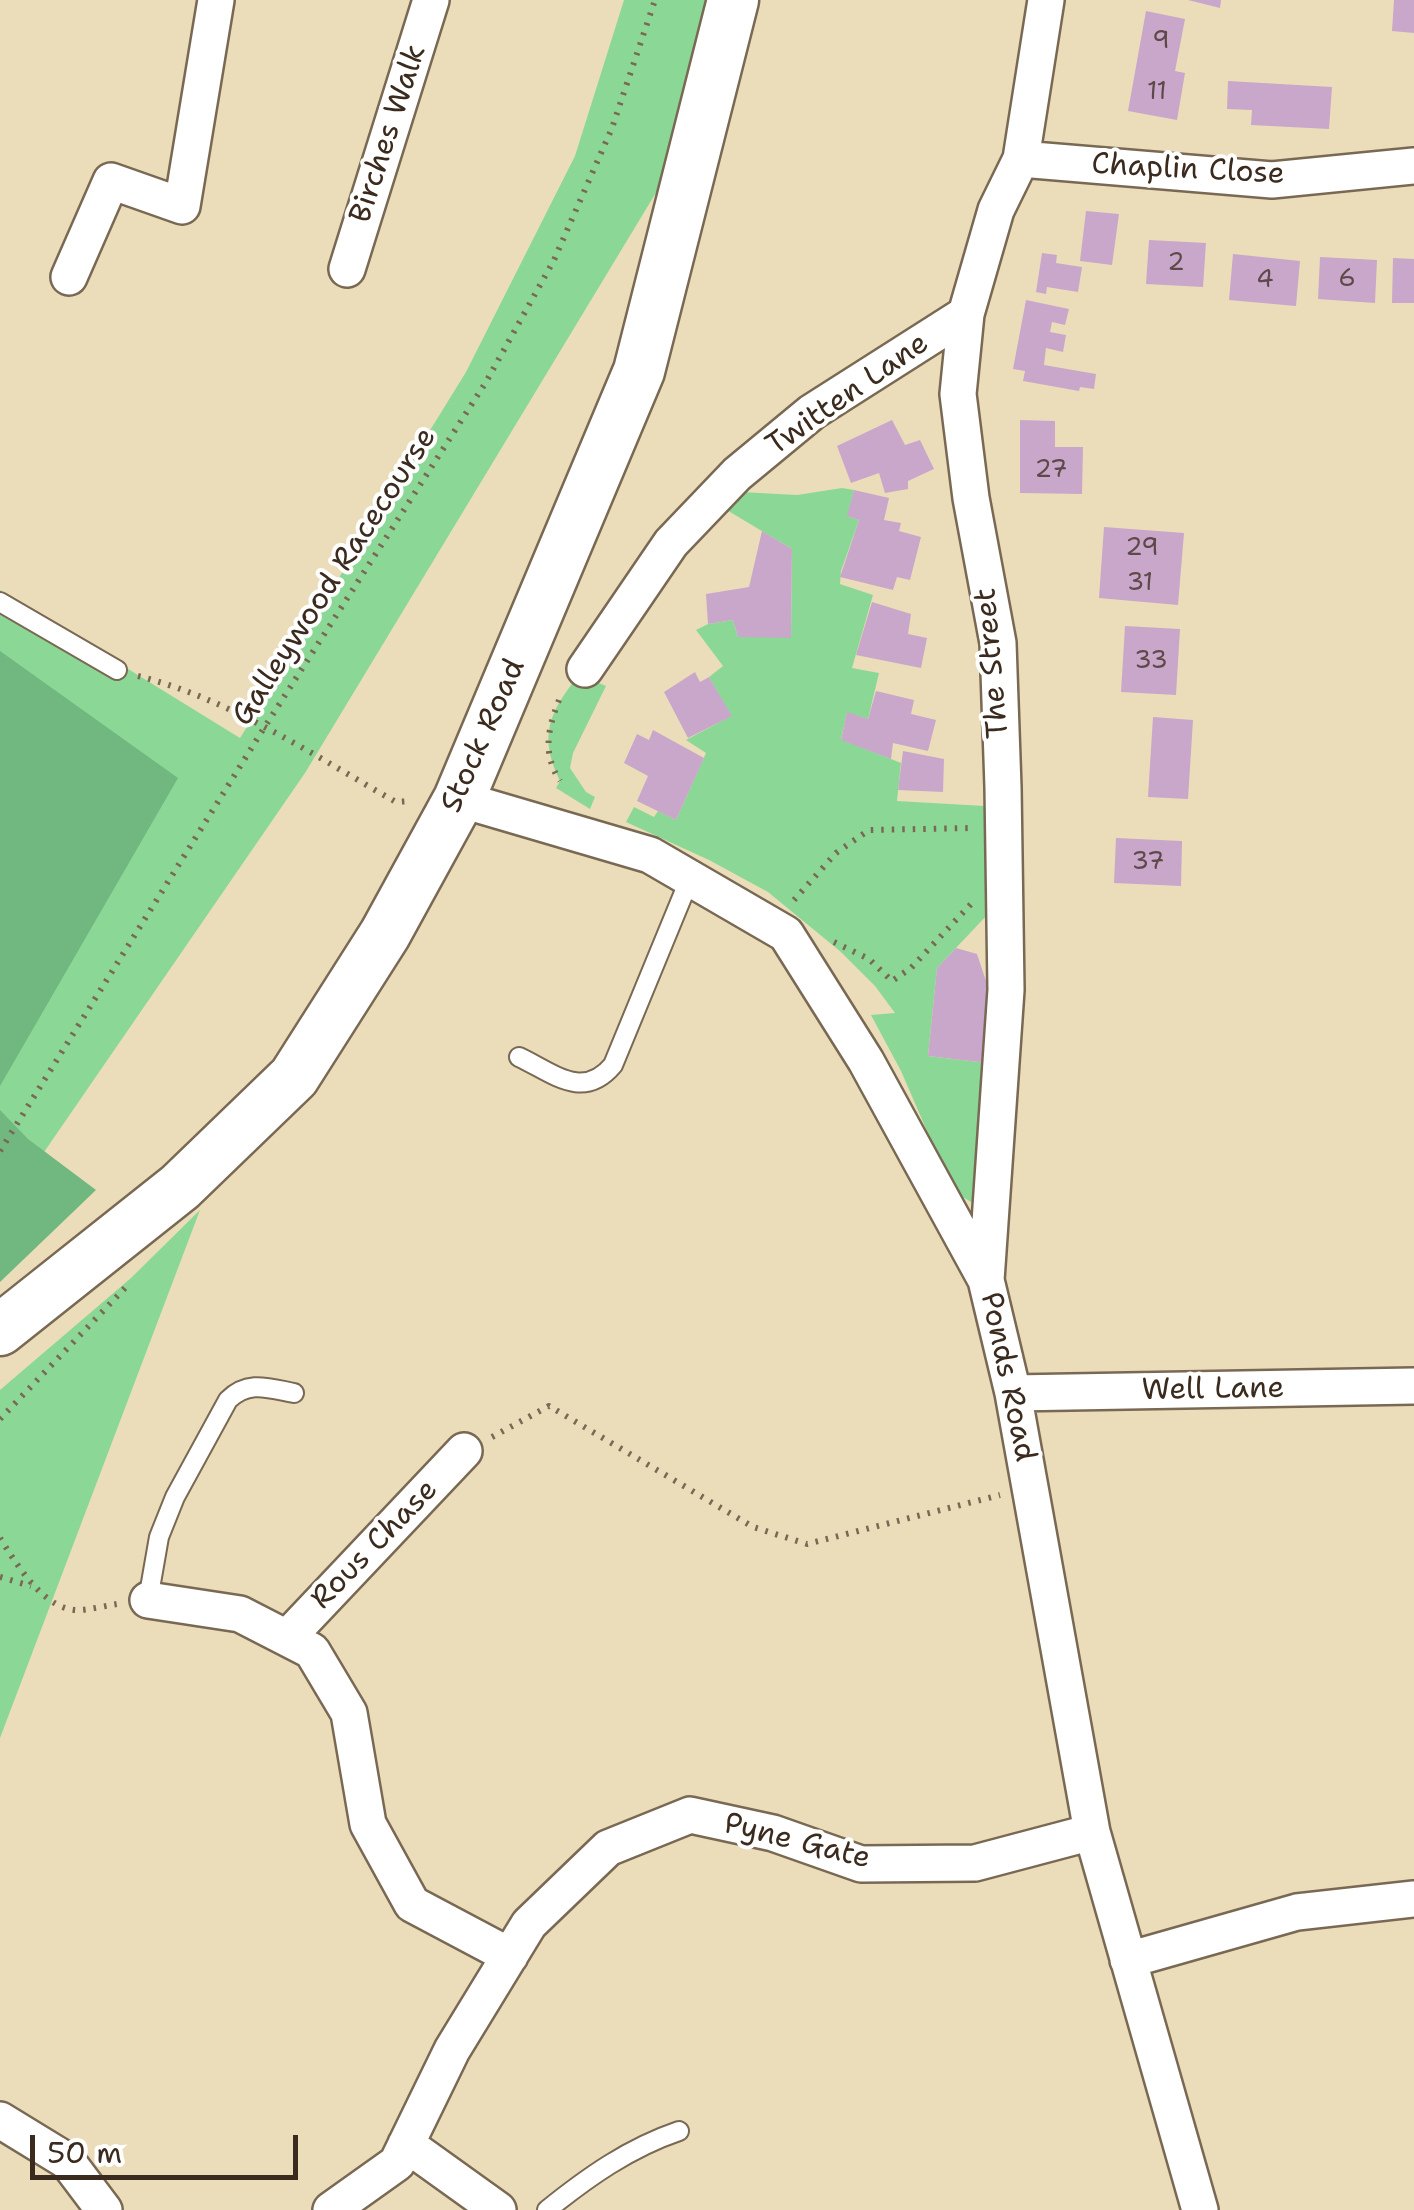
<!DOCTYPE html>
<style>
body{margin:0}
#map{position:relative;width:1414px;height:2210px;overflow:hidden;background:#ebddb9;font-family:"Shantell Sans",sans-serif}
canvas{display:block}
.scale{position:absolute;left:30px;top:2135px;width:268px;height:45px;box-sizing:border-box;border:5px solid #3b2a1e;border-top:0;padding-left:12px;font-size:30px;line-height:35px;white-space:nowrap;color:#3b2a1e;-webkit-text-stroke:8px #fff;paint-order:stroke}
</style>
<div id="map">
<canvas width="1414" height="2210"></canvas>
<div class="scale">50 m</div>
</div>
<script>
const g = document.querySelector('canvas').getContext('2d');
g.lineJoin = 'round';
function paint(path, color) {
  g.fillStyle = color;
  g.fill(path, 'evenodd');
}
function stroke(path, color, width, dash) {
  g.strokeStyle = color;
  g.lineWidth = width;
  g.lineCap = dash ? 'butt' : 'round';
  g.setLineDash(dash || []);
  g.stroke(path);
}
function drawText(font, color, halo, rows, align = 'center') {
  g.font = font + ' "Shantell Sans",sans-serif';
  g.lineWidth = 8;
  g.setLineDash([]);
  g.textBaseline = 'middle';
  g.strokeStyle = halo;
  g.fillStyle = color;
  for (const [text, x, y, turn = 0] of rows) {
    g.save();
    g.translate(x, y);
    g.rotate((+turn || 0) * Math.PI / 180);
    g.textAlign = isNaN(turn) ? turn : align;
    if (halo) g.strokeText(text, 0, 0);
    g.fillText(text, 0, 0);
    g.restore();
  }
}
paint(new Path2D(`
 M624 0H714L657 191 305 773 0 1216V590L240 738 466 372 575 156Z
 M842 488 854 490 848 516 859 520 841 571 840 584 873 595 852 668 879 673 868 719 847 713 841 739 901 763 897 801 1002 807 989 913 937 968 928 1056 995 1064 982 1195 971 1202 953 1191 901 1071 871 1015 895 1013 875 986 841 952 768 892 709 860 626 822 634 807 654 817 658 811 676 820 706 753 686 740 731 716 709 677 723 666 696 630 708 624 733 620 738 637H791L792 549 725 509 741 492 797 495Z
 M579 675 606 686 573 753 570 768 586 792 595 797 590 809 556 788 560 781C538 736 549 712 579 675Z
 M200 1210 0 1738V1390L131 1278Z`), '#8bd896');
paint(new Path2D(`
 M0 651 178 778 0 1086Z
 M0 1110 28 1139 96 1190 0 1282Z`), '#70b87f');
paint(new Path2D(`
 M1188 0H1221L1220 8Z
 M1394 0H1414V33L1392 31Z
 M1146 11 1185 19 1175 71 1185 73 1177 120 1128 111Z
 M1228 81 1332 87 1329 129 1251 125 1252 110 1227 109Z
 M1086 211 1119 214 1112 265 1080 261Z
 M1149 240 1206 243 1203 287 1146 284Z
 M1042 253 1057 255 1056 263 1082 267 1078 292 1047 287 1046 294 1036 292Z
 M1233 254 1300 261 1296 306 1229 300Z
 M1320 257 1377 260 1375 303 1318 299Z
 M1393 258 1414 259V303H1392Z
 M1026 300 1069 309 1065 325 1052 322 1050 332 1066 335 1063 352 1046 348 1044 365 1096 374 1094 389 1080 387 1079 391 1023 381 1025 371 1013 369Z
 M892 420 905 445 920 440 934 469 908 481V489L885 493 879 473 851 483 837 446Z
 M1020 420 1055 421V447H1083L1082 494 1020 493Z
 M854 490 889 498 884 520 901 523 899 531 921 537 910 580 897 577 893 590 840 577 859 520 847 516Z
 M1104 527 1184 533 1178 605 1099 598Z
 M762 531 792 549 791 638 738 637 733 620 708 624 706 594 749 587Z
 M872 602 911 614 908 634 927 638 921 668 856 655Z
 M1125 626 1180 629 1176 695 1121 692Z
 M695 672 700 682 709 677 732 716 688 738 664 692Z
 M876 691 914 700 911 714 936 720 928 751 893 743 891 759 841 740 847 712 868 719Z
 M1153 717 1193 720 1188 799 1148 797Z
 M653 730 704 758 676 820 637 801 648 776 624 763 637 734 649 740Z
 M903 751 944 759 943 792 898 790Z
 M1116 838 1182 841 1181 886 1114 883Z
 M956 948 977 954 987 984 988 1027 995 1064 928 1056 937 968Z`), '#c9a7cb');
const lane = new Path2D(`
 M0 602 117 670
 M519 1057C553 1073 583 1101 613 1065L690 878
 M148 1600 159 1537 175 1497 228 1400C248 1380 268 1388 294 1393
 M547 2210C588 2177 629 2148 679 2131`);
const street = new Path2D(`
 M1021 159 1272 180 1414 166
 M347 269 431 0
 M69 277 111 181 182 206 216 0
 M585 669 671 543 737 474 812 412 966 314
 M459 799 650 855 786 934 866 1061 986 1280 1013 1393 1092 1832 1200 2210
 M986 1280 1006 990 1003 787 998 643 971 498 958 394 966 314 996 210 1021 159 1046 0
 M1013 1393 1414 1386
 M148 1600 240 1614 312 1651 349 1713 368 1824 412 1904 510 1956
 M287 1638 464 1451
 M1128 1960 1297 1912 1414 1899
 M0 2120 67 2161 104 2210
 M406 2144 498 2210
 M331 2210 397 2163 452 2050 529 1924 608 1848 690 1815 773 1833 861 1864 975 1863 1092 1832`);
const secondary = new Path2D(`
 M0 1330 180 1187 294 1077 385 934 459 799 639 371 733 0`);
stroke(lane, '#796954', 22);
stroke(street, '#796954', 40);
stroke(secondary, '#796954', 55);
stroke(new Path2D(`
 M138 676C230 699 313 755 396 802L410 801
 M559 700C548 729 542 753 560 781
 M794 900 836 853 869 830 973 828
 M834 942 869 959 892 981 911 968 971 904
 M0 1151 264 728 486 382 554 260 612 128 655 0
 M0 1419 125 1288
 M492 1437 549 1406 753 1527 807 1544 1000 1495
 M0 1538C16 1563 42 1608 76 1610 89 1610 104 1606 117 1604
 M0 1577 31 1586`), '#796954', 6, [2.5, 8]);
stroke(lane, '#fff', 18);
stroke(street, '#fff', 35);
stroke(secondary, '#fff', 50);
drawText('25px', '#5e4949', null, [
 ["9",1161,41],
 ["11",1157,92],
 ["2",1176,263],
 ["6",1347,279],
 ["4",1265,280],
 ["27",1051,470],
 ["29",1142,548],
 ["31",1140,583],
 ["33",1151,661],
 ["37",1148,862]
]);
drawText('30px', '#3b2a1e', '#fff', [
 ["Birches Walk",389,134,-72],
 ["Chaplin Close",1188,170,3],
 ["Twitten Lane",848,395,-35],
 ["Galleywood Racecourse",335,577,-57],
 ["The Street",993,663,-95],
 ["Stock Road",484,736,-66],
 ["Ponds Road",1007,1377,78],
 ["Well Lane",1213,1390,-1],
 ["Rous Chase",375,1545,-46],
 ["Pyne Gate",797,1842,14]
]);
</script>
